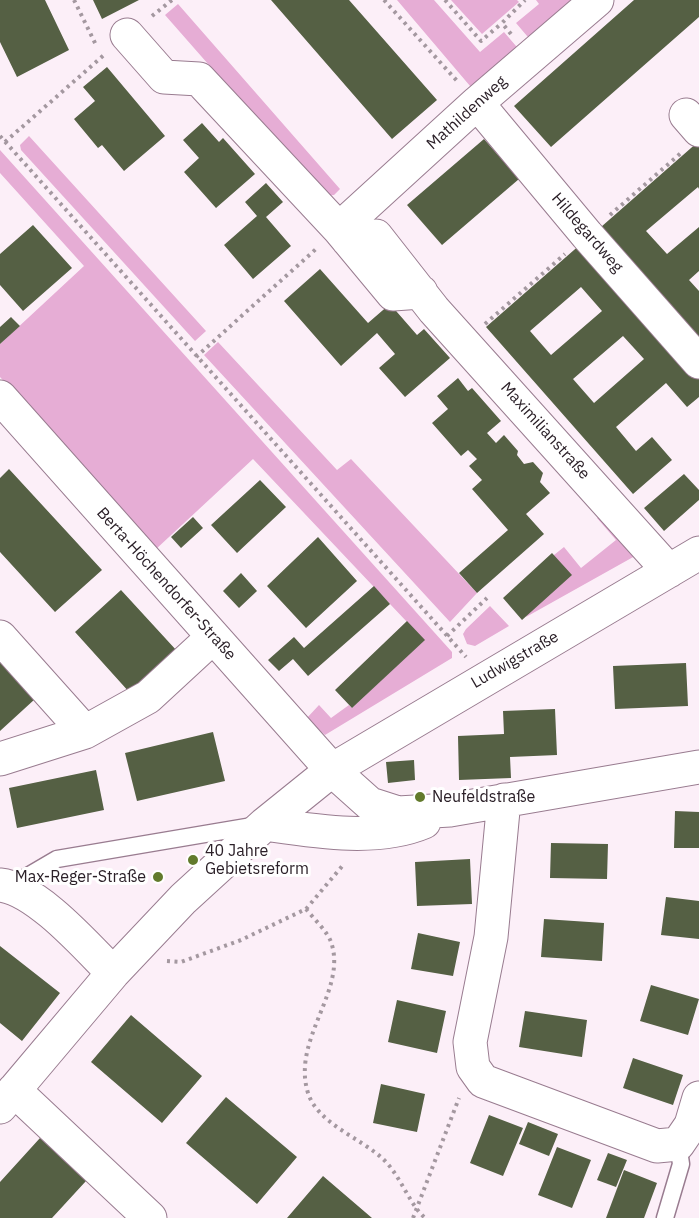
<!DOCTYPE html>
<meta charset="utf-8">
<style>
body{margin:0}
canvas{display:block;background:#fceff8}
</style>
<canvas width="699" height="1218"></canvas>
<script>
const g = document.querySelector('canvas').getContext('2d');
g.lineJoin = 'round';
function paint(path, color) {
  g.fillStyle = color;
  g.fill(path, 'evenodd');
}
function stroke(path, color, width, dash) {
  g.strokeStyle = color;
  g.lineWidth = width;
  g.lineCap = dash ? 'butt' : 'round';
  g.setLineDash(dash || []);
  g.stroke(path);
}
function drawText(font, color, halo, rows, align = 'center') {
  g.font = font + ' "IBM Plex Sans",sans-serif';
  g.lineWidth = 6;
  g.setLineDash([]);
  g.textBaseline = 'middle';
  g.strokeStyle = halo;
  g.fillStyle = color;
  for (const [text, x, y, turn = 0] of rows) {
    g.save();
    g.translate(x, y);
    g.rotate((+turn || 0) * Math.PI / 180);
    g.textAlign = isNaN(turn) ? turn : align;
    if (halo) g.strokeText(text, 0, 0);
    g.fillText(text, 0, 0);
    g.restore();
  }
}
paint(new Path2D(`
 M397 0H434L480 52 504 32 522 53 476 93Z
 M451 0H517L519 2 482 34Z
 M536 0H573L533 43 516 23 539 4Z
 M178 4 340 189 334 195 324 196 165 15Z
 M29 136 206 331 195 341 21 150 20 145Z
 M0 150 452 652V658L325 735 306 719 319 705 331 718 349 705 352 708 424 640 253 459 155 550 0 377V344L84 266 0 173Z
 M218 342 337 470 351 459 477 593 450 622 204 355Z
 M602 514 635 556 526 617 554 555 564 547 581 568 616 540 597 518Z
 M490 606 509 626 475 646 467 644 463 634 466 629Z`), '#e6add5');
paint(new Path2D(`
 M0 0H45L69 50 17 77 0 42Z
 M93 0H139L102 19Z
 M271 0H349L437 100 392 139Z
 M634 0H699V17L551 147 514 106Z
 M107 67 165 136 124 171 102 145 98 148 74 119 95 101 83 87Z
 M202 123 219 142 223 138 255 174 216 208 184 172 199 158 183 140Z
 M484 139 519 179 442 245 407 205Z
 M699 141V189L698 187 646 231 667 254 699 227V271L689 280 699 291V339L601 227Z
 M266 183 283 202 266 217 291 246 253 279 224 245 257 216 245 202Z
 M33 225 72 268 23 311 0 285V254Z
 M582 243 699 374V397L687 407 666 383 616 427 636 451 652 437 672 460 633 494 486 327ZM581 287 602 311 551 355 530 331ZM623 336 644 359 594 403 573 379Z
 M320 269 368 323 390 304 417 335 424 329 450 358 405 397 379 368 395 354 377 333 341 366 284 301Z
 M11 317 20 326 0 344V327Z
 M458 378 468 391 472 388 501 421 487 433 496 443 504 435 518 451 517 455 524 464 533 462 543 473 540 482 550 493 526 514 544 534 477 593 459 573 508 530 472 489 482 480 469 466 477 459 468 450 461 456 432 423 448 409 437 396Z
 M9 469 102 570 55 612 0 552V478Z
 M684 474 699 490V500L664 531 644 508Z
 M260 480 286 507 237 553 211 525Z
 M193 517 203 528 181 548 171 537Z
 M318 537 357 581 306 628 267 586Z
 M552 553 572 575 522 620 503 598Z
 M241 573 257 591 239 608 223 591Z
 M374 586 390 604 308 676 293 659 279 671 268 660 294 637 304 648Z
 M121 590 177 651 130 693 75 632Z
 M407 621 425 640 352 708 335 690Z
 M0 660 35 699 0 731Z
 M686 663 688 706 615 709 613 666Z
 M555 709 557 755 510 757 511 778 459 780 458 736 504 734 503 711Z
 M213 732 225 781 137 801 125 753Z
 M414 760 415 780 388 783 386 762Z
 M96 770 104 810 17 828 9 788Z
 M675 811 699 812V848H674Z
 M551 843 608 844 607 879 550 878Z
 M470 859 472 904 417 906 415 862Z
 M666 897 699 901V939L661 935Z
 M544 919 604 923 602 961 541 957Z
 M418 933 460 942 453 976 411 969Z
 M0 946 60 993 22 1041 0 1023Z
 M651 985 699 999 688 1035 640 1021Z
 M397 1000 446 1011 437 1053 388 1042Z
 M525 1011 587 1020 582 1057 519 1047Z
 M131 1015 202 1076 162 1123 91 1062Z
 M633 1058 683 1075 673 1105 623 1088Z
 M381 1084 425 1094 417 1132 373 1123Z
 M226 1097 297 1157 257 1204 186 1143Z
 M489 1115 523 1128 503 1176 470 1163Z
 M528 1122 558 1134 549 1156 519 1144Z
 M40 1138 86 1181 52 1218H0V1182Z
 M557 1147 591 1160 572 1208 538 1195Z
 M608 1153 627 1160 616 1187 597 1180Z
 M624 1170 657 1183 644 1218H606Z
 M323 1176 372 1218H287Z`), '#556044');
const lane = new Path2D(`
 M11 886 57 859 258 825
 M665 1218 681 1164 678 1144`);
const street = new Path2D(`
 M127 35 164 77 199 79 339 229 393 294 421 292
 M477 103 587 235 699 362
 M686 115 699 130
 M339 229 477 103 597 0
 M348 240 376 236 434 310 669 571
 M0 397 332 770 370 804 398 813 450 810 699 767
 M0 637 85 732
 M0 759 85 732 148 697 213 637
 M504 800 491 937 470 1042 473 1067 483 1081 657 1146 678 1144 691 1125 699 1098
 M265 824C313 831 377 842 424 822
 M0 885C37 889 87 947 113 973
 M14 1090 150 1218
 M0 1107 113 973 183 899 265 824 332 770 699 553`);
stroke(lane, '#997c90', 19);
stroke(street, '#997c90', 35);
stroke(new Path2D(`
 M74 0 96 45
 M384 0 458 82
 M445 0 481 41 502 23
 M152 16 172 0
 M511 34 502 23 525 0
 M0 136 466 657
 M5 142 104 55
 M610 215 681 153
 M485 324 565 254
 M196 357 316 249
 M447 636 487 598
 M306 909C314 919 327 931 331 942 348 990 291 1039 308 1093 318 1124 361 1138 383 1159 401 1176 409 1204 425 1218
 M167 961 181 962 241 940 306 909 344 864
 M413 1218 459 1098`), '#a498a0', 4, [3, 4.5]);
stroke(lane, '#fff', 16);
stroke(street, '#fff', 33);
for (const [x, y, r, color] of [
 [420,797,6,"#627a2c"],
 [193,860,6,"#627a2c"],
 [158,877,6,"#627a2c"]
]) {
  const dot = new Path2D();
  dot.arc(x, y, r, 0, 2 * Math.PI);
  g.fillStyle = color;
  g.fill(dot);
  stroke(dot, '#fff', 2);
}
drawText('16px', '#2b2028', '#fff', [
 ["Mathildenweg",467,113,-42],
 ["Hildegardweg",587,233,49],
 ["Maximilianstraße",545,431,48],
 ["Berta-Höchendorfer-Straße",166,584,48],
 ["Ludwigstraße",515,660,-30]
]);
drawText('16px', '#2b2028', '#fff', [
 ["Neufeldstraße",432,797],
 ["40 Jahre",205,851],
 ["Gebietsreform",205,869],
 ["Max-Reger-Straße",146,877,"right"]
], 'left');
</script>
